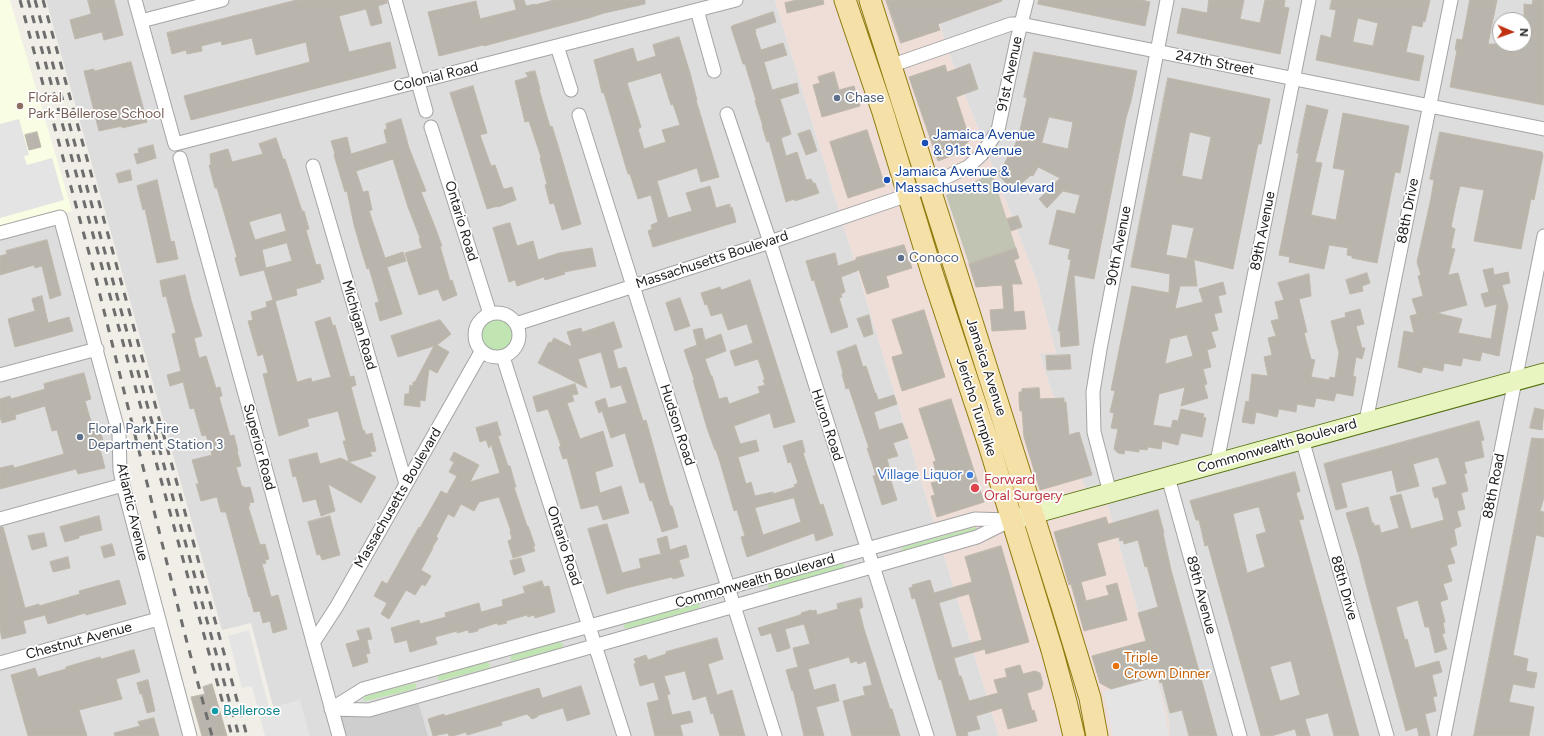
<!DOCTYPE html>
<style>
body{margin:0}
#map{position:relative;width:1544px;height:736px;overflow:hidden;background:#f0eee7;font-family:Figtree,sans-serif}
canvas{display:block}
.north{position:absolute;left:1492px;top:12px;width:40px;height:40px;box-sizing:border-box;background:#fff;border:1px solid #a6a6a6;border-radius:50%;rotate:92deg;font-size:11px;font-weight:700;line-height:16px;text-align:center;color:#202020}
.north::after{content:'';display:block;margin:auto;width:14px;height:18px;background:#bf3111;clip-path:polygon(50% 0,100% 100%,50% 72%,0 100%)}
</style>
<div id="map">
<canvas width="1544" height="736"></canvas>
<div class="north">N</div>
</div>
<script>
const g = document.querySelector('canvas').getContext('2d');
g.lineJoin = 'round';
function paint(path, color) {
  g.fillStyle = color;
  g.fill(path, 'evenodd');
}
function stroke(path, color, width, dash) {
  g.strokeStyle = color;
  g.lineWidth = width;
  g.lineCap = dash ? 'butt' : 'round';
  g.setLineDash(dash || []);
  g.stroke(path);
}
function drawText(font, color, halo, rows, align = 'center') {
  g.font = font + ' Figtree,sans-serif';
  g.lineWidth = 3.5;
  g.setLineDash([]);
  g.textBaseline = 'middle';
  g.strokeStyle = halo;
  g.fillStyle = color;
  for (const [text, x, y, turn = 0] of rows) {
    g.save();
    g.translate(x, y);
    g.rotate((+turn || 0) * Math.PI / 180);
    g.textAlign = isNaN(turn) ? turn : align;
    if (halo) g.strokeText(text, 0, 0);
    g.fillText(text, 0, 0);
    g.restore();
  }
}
paint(new Path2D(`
 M46 0H775L999 736H281L251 623 222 630Z
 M932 0H1544V736H1170L1168 717 1107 503 1092 508 1050 387 1039 353H1056L1037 282 948 51ZM1500 20H1524V44H1500Z
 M60 214 97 349 123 485 190 736H0V231Z`), '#dedddd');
paint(new Path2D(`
 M775 0H932L948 51 1037 282 1056 353 1040 354 1050 387 1092 507 1107 503 1168 717 1170 736H999Z`), '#efddd8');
paint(new Path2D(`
 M0 0H10L72 211 0 231Z`), '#f8fde3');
paint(new Path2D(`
 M417 698 428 736H340L333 711Z`), '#cecece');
paint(new Path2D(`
 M992 173 1016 248 969 264 946 195Z`), '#c1c4b3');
paint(new Path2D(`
 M481 336a16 16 0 1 1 32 0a16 16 0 1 1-32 0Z
 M975 527 978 529 977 531 902 553 901 551 903 547Z
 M842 563 845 565 844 568 771 590 768 588 769 584Z
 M697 603 700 605 699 608 627 629 623 627 625 623Z
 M560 642 564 645 561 648 512 661 510 659 512 655Z
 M487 662 490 664 489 668 440 681 437 679 439 675Z
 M414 683 417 685 415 689 366 701 363 700 365 696Z`), '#c1e5b2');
paint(new Path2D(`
 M19 119 29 155 24 156 27 165 52 158 64 200 0 218V124Z
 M249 630 269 708 300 700 310 736H265L252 686 242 688 228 636Z
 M1156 677 1164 708 1169 736H1113L1103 691Z`), '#e4e4e4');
const building = new Path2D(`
 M88 0H114L123 35 104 40 102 32 75 39 70 20 91 14Z
 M297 0H387V3L378 6 382 23 371 26 366 9 339 16 349 52 390 42 396 68 191 120 184 96 310 62 306 42 256 55 252 38 222 45 221 41 201 46 202 51 187 54 186 50 172 54 167 33Z
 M514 0H524L526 6 535 4V5L554 0H645V4L604 13 589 18 484 46 483 45 439 56 428 12 476 1 480 19 516 10Z
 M797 0H823L824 4 787 13 785 3Z
 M886 0H1002V1L938 24 940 30 901 43Z
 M1039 0H1142L1150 2 1145 26 1038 4Z
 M1209 0H1244L1240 19 1260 23 1265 0H1285L1284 7 1289 8 1280 54 1177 33 1182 8 1207 13Z
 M1332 0H1430L1425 22 1423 21 1422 27 1412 25 1406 52 1424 56 1419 81 1316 60 1321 35 1331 38 1336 10 1330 9ZM1358 18 1378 23 1373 46 1353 42Z
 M1470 0H1497L1488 44H1524V4L1532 5 1533 0H1544V105L1450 87 1457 50H1455L1457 39 1462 40Z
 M773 12 776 22 755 29 756 32H755L761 50 783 43 787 55 764 62 772 90 797 83 799 93 780 99 791 134 781 138 786 156 797 152 806 180 811 179 813 183H815L819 193 795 201 794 199 786 202 769 141 767 142 762 126H763L755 101 756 100 745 64H743L731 27 732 26Z
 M679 37 690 73 697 100H696L719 177 701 182 697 168 657 181 668 218 692 211 686 193 710 186 716 208 730 204V208L732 207 736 222 653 247 648 231 652 229 651 225 658 222 651 195 638 199 630 174H628L604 93H602L594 60 633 48 637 62 656 56 653 45ZM661 73 671 105 673 104 680 125 662 130 666 142 644 149 638 129 641 127 627 83Z
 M1034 52 1137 71 1131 101 1126 118 1094 279 1074 275 1079 345 1061 347 1060 331H1058L1071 260 1068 259 1070 249 1049 244 1057 210 1075 214 1080 195 1063 191 1047 208 1039 199 1060 178 1038 167 1033 176 1031 175 1013 191 997 173 1002 168 1010 153H1012L1019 135 1027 98 1024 97ZM1049 117 1073 122 1068 149 1042 143Z
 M131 62 147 122 122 128V126L99 131 84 71 94 69V71Z
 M970 64 978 89 956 97 970 140 954 155 938 161 909 77 945 65 947 72Z
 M535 71 540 89H539L550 127 552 126 560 152 581 224 562 230 554 203 550 204 545 185 547 184 540 158 541 157 529 121 525 122 515 81 528 77 526 73Z
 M834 72 839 90 854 86 860 106 822 117 813 85 820 83 818 77Z
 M1168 78 1270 99 1261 144H1258L1233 269 1187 258 1194 228 1172 224 1166 255 1194 260 1197 286H1180L1175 309 1203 302 1199 289 1223 282 1226 294 1218 296 1222 312 1214 314 1218 330 1211 332 1216 347 1207 350 1211 367 1203 369 1207 384 1204 385 1208 398 1181 406 1185 387 1159 394 1153 425 1171 428 1173 420 1178 421 1181 409 1204 414 1203 417 1206 418 1202 437 1181 433 1178 445 1162 441 1161 449 1148 447 1147 450 1139 449V452L1125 450 1124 454 1118 453 1114 449 1118 429 1111 428 1114 413 1110 412 1115 391 1111 390 1132 286 1169 293 1170 274 1131 267ZM1190 132 1211 137 1202 180 1182 176ZM1187 335 1193 356 1165 364 1170 339Z
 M473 86 487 133 480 135 491 166 495 165 503 188 505 189 512 187 516 200 498 207V206L487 209 450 93Z
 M1307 105 1328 110 1315 162 1322 163 1311 215 1336 220 1345 170 1333 168 1343 113 1409 126 1400 173 1395 172 1377 263 1352 258V256L1347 255 1348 248 1329 245 1324 269 1289 262 1290 257 1279 255 1299 153H1297Z
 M401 119 409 148 426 191 421 192 435 227 442 246H440L450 281 452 280 457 295 443 301 438 289 419 295 405 253 422 248 419 239 420 238 408 207 393 159 356 171 363 192 368 191 372 210 369 211 385 258 403 252 406 261 387 267 402 314 380 321 375 303 379 302 369 268 367 269 361 249 354 225 347 191 345 192 334 155 335 154 331 141 347 137 351 154 387 143 384 130 387 129 386 124Z
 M810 130 817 151 806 155 798 134Z
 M867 130 885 186 848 198 830 142Z
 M37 132 41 147 29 150 25 135Z
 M1440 132 1542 152 1543 156 1534 200 1531 199 1521 249 1474 241 1484 190 1460 186 1456 203 1451 227 1455 229 1451 248 1455 249 1448 275 1458 273 1467 305 1437 313 1462 319 1458 333 1491 339 1497 304 1485 307 1481 294 1489 292 1483 270 1493 268 1494 275 1508 272 1510 283 1502 285 1508 306 1499 356 1482 352 1480 361 1463 358 1461 366 1444 363 1443 371 1423 367 1421 373 1398 367 1404 331 1414 333 1410 316 1417 314 1412 299 1423 296 1418 276 1421 275 1417 262 1431 198 1434 180 1430 179Z
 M276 138 283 159H285L302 211H304L309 229 306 230 316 265 320 264 324 279 320 280 321 282 296 289 297 295 275 301 297 382 311 378 312 382 331 377 315 322 330 317 333 326 335 325 350 377 354 376 356 385 351 387 363 431 364 430 366 435 372 433 376 451 370 452 372 456 349 462 343 441H346L338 411 307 419 309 426 279 436 263 374 268 373 263 354 258 356 248 321 253 320 251 312 267 307 266 302 273 300 264 270 240 276 235 258 237 257 217 188H215L209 165H211L210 154 228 149 232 162 263 154 259 144ZM281 213 286 231 255 240 249 222ZM287 243 292 261 266 268 262 250Z
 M153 145 156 158 137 164 134 154 139 153 138 149Z
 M130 170 132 180 119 183 116 174Z
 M157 180 171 242 174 241 178 259 157 263 145 209 143 210 137 186Z
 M1018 216 1022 227 1011 231 1007 219Z
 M510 223 517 246 533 241 538 260 559 253 592 248 596 266 564 272 565 274 545 280 544 277 517 286 515 280 509 282 493 228Z
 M47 240 61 295 50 299 42 266 35 268 34 265 0 275V256L7 254 6 251Z
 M904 245 912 268 886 276 889 287 867 294 859 270 841 277 845 292 841 294 842 297 839 298 848 327 831 333 814 280 812 281 806 261 835 253 838 266 856 260V258Z
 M1016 248 1019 258 1014 260 1022 284H1012L1014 312 1024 311 1026 329 992 331 990 310 1004 309 1002 285 976 287 969 264Z
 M1367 273 1370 283 1362 286 1363 291 1350 294 1346 280Z
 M1309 274 1311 296 1299 299 1307 332 1304 333 1311 359 1315 360 1311 377 1329 380 1330 377 1335 378 1339 353 1331 321 1346 317 1345 313 1360 309 1364 324 1356 326 1362 348H1365L1362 359 1356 357 1353 376 1356 377 1353 396 1336 393 1334 401 1316 398 1314 407 1297 404 1296 412 1279 409 1277 417 1256 412 1254 424 1242 422 1246 401 1249 402 1252 374 1268 376 1264 357 1272 355 1268 338 1276 336 1271 321 1279 319 1275 302 1284 300 1278 283Z
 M185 275 191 300 202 336 194 338 199 358 206 356 216 388 220 387 222 396 219 397 230 436 234 435 238 451H237L241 466 236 467 242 487 244 486V488L250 487 254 502 249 503 250 506H248L260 545 265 544 269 559 265 560 266 563 262 564 271 597 278 595 287 629 273 633 270 621 263 623 260 611 254 612 250 597H249L226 512H221L217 497 201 501 196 484H199L192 460 212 455 206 435 202 436 194 408 190 409 183 382 170 386 167 375 181 371 172 334 176 333 166 296 163 297 160 281Z
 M750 280 795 422 774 428 770 413 734 426 740 444 756 440 759 451 738 457 746 484 751 482 755 496 773 492V494L795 487 794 485 798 483 791 462 788 463 783 446 802 440 805 452 803 453 820 505 823 504 833 535 816 541 814 533 747 557 741 537 745 536 737 510 734 511 720 462 716 450H715L707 428 693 380 694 379 684 350 697 345 693 330 702 328 705 340 721 334 726 351 705 359 711 376H712L719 399 727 397 729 404 760 393 758 387 765 385 763 380H765L758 359 735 366 730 351 753 343 747 324 728 330 722 313 711 316 707 304 705 305 701 293 720 287 721 290ZM794 498 801 522 763 535 755 508Z
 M42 296 48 323 69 317 73 331 15 347 8 319 35 311 32 299Z
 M680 298 690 326 675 331 666 303Z
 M924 310 945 377 902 391 892 357 903 354 892 320Z
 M869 315 873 334 864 337 857 319Z
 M440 320 451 334 437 345 449 352 437 373 429 369 425 401 420 400V407L404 405 405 394H409L410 385 413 386V382H415L434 346 398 357 391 336Z
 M614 322 622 347 613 350 618 369 626 367 643 421 646 420 670 506H672L678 527 662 532 652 500 650 501 644 482 640 483 625 433 611 438 602 411 599 413 595 402 605 398 608 408 627 403 621 385 611 388 601 352 578 359 587 388 538 363 549 342 551 343 554 338 572 347 567 332 581 328 582 332Z
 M856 345 863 367 866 366 875 393H876L878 400 894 395 897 404 874 412 879 430 902 423 908 438 893 443 898 456 887 459 892 478H890L897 500 882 505 873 476 876 475 867 448H869L849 388 846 389 842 374 843 373 837 352Z
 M1070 355 1071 369 1047 370 1046 356Z
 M84 373 91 399 85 401 92 425 98 423 103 440 98 441 105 468 78 474 76 469 0 489V468L13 465 14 468 64 454 57 430 52 431 45 406 15 415 16 419 2 423 0 417V399L10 396 11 399 45 389 44 384Z
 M575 384 578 394 572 395 574 401 567 403 580 439 603 431 613 466 595 472 600 493 621 486 629 513 603 520 598 505 581 509 567 458 563 459 559 447 561 446 548 409 537 412 533 397Z
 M1039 388 1040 399 1064 398V402H1066L1069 435 1079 432 1092 475 1040 490 1024 437 1022 411H1020L1019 401V392H1022V389Z
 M951 399 984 502 937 517 931 496 935 495 931 483 939 481 933 462 936 461 919 409Z
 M1535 408 1544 410 1542 430 1530 428Z
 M1479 421 1484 440 1481 441 1484 457 1464 462 1467 473 1464 474 1468 491 1461 493 1465 509 1457 511 1461 526 1454 529 1457 545 1450 548 1455 563 1447 565 1452 581 1443 584 1448 599 1440 602 1445 622 1443 623 1445 633 1442 634 1447 649 1435 653 1429 627H1425L1418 600 1396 607 1405 640 1407 639 1415 668 1439 661 1442 672 1432 675 1437 696 1433 697 1436 711 1425 714 1430 736H1419L1417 727 1406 731 1367 588 1359 556 1346 513 1368 507 1372 523H1374V526L1379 525 1381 533 1399 528 1390 497 1401 494 1411 529 1444 520 1438 497 1435 498 1432 488 1447 484 1438 457 1413 464 1419 486 1397 492 1392 470 1341 483 1347 507 1336 510 1324 464Z
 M497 422 501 435 498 436 508 466H510L516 487H514L527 526H528L535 546H533L535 551 513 558 508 541 512 539 510 531H511L499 497 479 502 474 511 461 504 454 517 448 514 436 537 438 538 432 548H433L421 570 431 576 425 586 422 584 415 595 406 590 389 619 381 614 387 603 374 596 382 581 387 584 419 527 420 528 441 491 447 494 457 476 449 472 454 462 450 460 454 452 479 465 470 482 500 473 491 444 489 448 486 440 480 442 476 428Z
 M1532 438 1544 439V497L1540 511 1544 512V537L1536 535 1513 655 1528 659 1526 671 1537 673 1534 688 1513 684 1509 702 1534 707 1529 736H1474Z
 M317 453 320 464 341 458 376 477 361 503 328 484 335 511 321 516 316 499 303 502 296 476 293 477 289 460Z
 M1295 472 1300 491 1296 493 1304 519 1299 520 1359 736H1334L1328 713 1305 719 1310 736H1297L1295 729 1271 736H1261L1214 567 1208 545 1205 546 1199 520H1196L1190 501ZM1259 507 1266 532 1256 535 1265 567 1247 573 1233 514ZM1291 661 1300 695 1280 701 1270 667Z
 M1158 510 1164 533H1163L1171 570 1217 736H1189L1182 710 1170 713 1162 682 1160 683 1158 676 1111 689 1100 683 1092 656 1146 641 1138 613 1158 607 1147 566 1145 567 1138 540 1124 544 1123 540 1120 541 1119 537 1097 543 1106 575 1081 582 1086 601 1109 595 1106 586 1117 583 1127 620 1084 631 1071 584 1069 585 1054 532 1106 517 1108 524Z
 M99 516 102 530 79 536V538L65 542 60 527Z
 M330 516 340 555 322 560 320 554 317 555 308 522Z
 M607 524 622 573 641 568 639 559 661 554 657 539 667 536 670 550 686 545 689 557 679 560 684 576 673 579 672 577 626 588 607 594 588 529Z
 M0 527H3L25 608 39 604V606L80 594 79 591 119 580 126 604 86 615 85 613 48 624 45 615 23 621 26 633 2 639 0 630Z
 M44 533 47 546 32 550 28 536Z
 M112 544 115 555 104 558 101 547Z
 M1001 546 1029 642 986 654 985 649 954 658 959 676H961L969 701 998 693 994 680 1007 677 1005 669 1020 665 1023 674 1035 671 1040 673 1043 684 1041 689 1027 693 1032 711 1034 710 1037 721 1008 729 1002 708 976 716 980 729 967 732 968 736H957L941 679 939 680 915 598 912 599 909 588 913 587 912 585 930 580 934 593 972 582 965 557ZM969 594 982 640 952 648 939 603Z
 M68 557 70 568 53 572 50 562Z
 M521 558 525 571 514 575 510 561Z
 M542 581 544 587 549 586 555 612 535 618 534 615 528 617 527 615 506 621 507 623 498 625 497 623 478 629V631L469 633 468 630 457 633V631L435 637 437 644 410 652 407 640 395 643 391 628 419 620 420 624 446 617 445 613 479 603 481 612 503 606 502 600 525 593 523 587Z
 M861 598 863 607 859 609 864 629 887 700 890 709H892L900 736H852L843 701 865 695 863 687 872 685 866 661 858 664 857 661 851 663 849 657 808 669 814 690 835 684 839 701 816 707 824 736H804L793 690 792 691 786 670 798 667 793 648 810 644 804 624 785 629 790 648 777 652 771 633 761 636 758 628 797 616 802 614 801 613 811 610 812 611 816 610 817 615 838 609 837 604Z
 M369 628 372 639 367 640 370 653 366 654 368 662 353 667 346 644 360 640 357 631Z
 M717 638 723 659 708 664 717 695 732 690 745 736H720L713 713 711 714 706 696 693 700 685 671 664 676 670 694 667 695 672 715 690 711 693 722 680 725 683 736H655L647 703 659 700 654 682 640 686 634 664 636 663 634 659 646 655 648 660 666 654V652Z
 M134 650 140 672 116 679 122 699 79 710 87 736H28L11 675 35 668 38 677 66 669V667L100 657 101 659Z
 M148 680 155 711 147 713 142 694H140L137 683Z
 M212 684 227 736H202L191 697 205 694 203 687Z
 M581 686 590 714 567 721 563 708 539 715 537 717 532 719 527 714 501 722 502 725 467 735 466 732 453 736H449L448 733 433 736 428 719 444 714 445 716 539 688 542 698Z
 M154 718 159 736H115L114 733 140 726 138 722Z`);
paint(building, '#b9b5ad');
stroke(building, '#c0b8ab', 1);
const street = new Path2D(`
 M135 0 175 144 736 0
 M395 0 426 111
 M697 10 714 71
 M141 21 222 0
 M557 46 571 90
 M890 66 1011 24H1021L1544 129
 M727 114 770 242 927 736
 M579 115 775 736
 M431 127 490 314
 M180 158 339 736
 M313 166 406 484
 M0 233 60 217 119 434 120 470 123 485 190 736
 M475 335a22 22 0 1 1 44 0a22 22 0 1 1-44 0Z
 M516 324 770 242 908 195 968 167 982 154 998 130 1017 40 1027 0
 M503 357 624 736
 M0 375 97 349
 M1366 421 1451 0
 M1302 439 1387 736
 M1217 462 1309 0
 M1168 477 1240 736
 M1110 493 1094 432 1093 392 1100 349 1167 0
 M0 519 123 485
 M975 519 1011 520 977 537 369 710 331 709 363 689Z
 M313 643 337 606 481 352
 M0 663 158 619
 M1444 736 1544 236`);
const secondary = new Path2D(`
 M1011 520 1544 373`);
const primary = new Path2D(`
 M845 0 882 109 933 276 989 445 1052 650 1066 702 1074 736
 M870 0 1062 606 1090 698 1097 736`);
stroke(street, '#a4a4a4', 15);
stroke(secondary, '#53700e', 21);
stroke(primary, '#8f7c0c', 23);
stroke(street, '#fff', 13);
stroke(secondary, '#e8f5c0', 19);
stroke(primary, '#f5e1a7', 21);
stroke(new Path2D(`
 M20 0 95 275 184 631 212 736
 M28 0 232 736
 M35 0 239 736
 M43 0 247 736`), '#6e6e6e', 3, [8, 8]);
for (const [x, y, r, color] of [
 [837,98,4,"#5c6f8a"],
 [20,106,4,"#8d6e63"],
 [925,143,4,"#1a4fb4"],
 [887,180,4,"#1a4fb4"],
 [901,258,4,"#5c6f8a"],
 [80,437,4,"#5c6f8a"],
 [970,475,4,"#3f7fe0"],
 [975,488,5,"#e0444e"],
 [1116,666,4,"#e8710a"],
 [215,711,4,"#0f9aa8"]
]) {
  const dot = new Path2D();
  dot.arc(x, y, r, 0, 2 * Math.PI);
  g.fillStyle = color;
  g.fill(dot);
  stroke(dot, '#fff', 1.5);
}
drawText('14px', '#202020', '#fff', [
 ["247th Street",1215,63,11],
 ["91st Avenue",1010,74,-78],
 ["Colonial Road",436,77,-14],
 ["88th Drive",1408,211,-79],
 ["Ontario Road",461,221,73],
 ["89th Avenue",1263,231,-79],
 ["90th Avenue",1119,246,-79],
 ["Massachusetts Boulevard",712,260,-18],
 ["Michigan Road",359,325,74],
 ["Jamaica Avenue",986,367,72],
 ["Jericho Turnpike",976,407,72],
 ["Hudson Road",677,425,72],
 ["Huron Road",827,425,72],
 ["Commonwealth Boulevard",1277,446,-16],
 ["Superior Road",259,447,75],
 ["88th Road",1494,486,-79],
 ["Massachusetts Boulevard",398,498,-60],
 ["Atlantic Avenue",132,512,77],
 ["Ontario Road",564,546,72],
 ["Commonwealth Boulevard",755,581,-16],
 ["88th Drive",1344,588,74],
 ["89th Avenue",1201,595,75],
 ["Chestnut Avenue",79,641,-15]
]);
drawText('14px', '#785e54', '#fff', [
 ["Floral",28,98],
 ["Park-Bellerose School",28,114]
], 'left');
drawText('14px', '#4e5e75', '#fff', [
 ["Chase",845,98],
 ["Conoco",909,258],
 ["Floral Park Fire",88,429],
 ["Department Station 3",88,445]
], 'left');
drawText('14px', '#164399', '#fff', [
 ["Jamaica Avenue",933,135],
 ["& 91st Avenue",933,151],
 ["Jamaica Avenue &",895,172],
 ["Massachusetts Boulevard",895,188]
], 'left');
drawText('14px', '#366cbe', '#fff', [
 ["Village Liquor",962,475]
], 'right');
drawText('14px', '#be3a42', '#fff', [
 ["Forward",984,480],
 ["Oral Surgery",984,496]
], 'left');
drawText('14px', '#c56008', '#fff', [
 ["Triple",1124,658],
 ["Crown Dinner",1124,674]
], 'left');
drawText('14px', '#0d838f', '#fff', [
 ["Bellerose",223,711]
], 'left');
</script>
